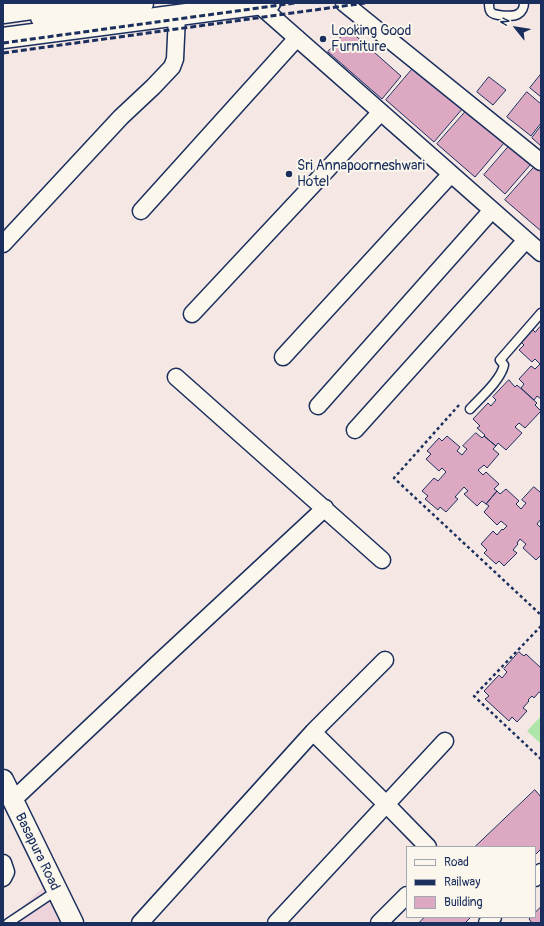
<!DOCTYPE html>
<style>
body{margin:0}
#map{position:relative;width:544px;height:926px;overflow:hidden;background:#f5e7e4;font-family:Pangolin,sans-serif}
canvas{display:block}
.frame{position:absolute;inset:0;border:4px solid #1b2f5e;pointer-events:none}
.legend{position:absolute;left:406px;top:846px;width:130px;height:72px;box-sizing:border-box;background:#fbf7ec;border:1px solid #a1a7b3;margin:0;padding:5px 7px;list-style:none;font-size:12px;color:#1b2f5e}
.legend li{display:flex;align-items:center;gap:8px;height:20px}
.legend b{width:20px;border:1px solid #a1a7b3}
.north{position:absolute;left:496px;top:8px;width:40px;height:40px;-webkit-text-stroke:3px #fbf7ec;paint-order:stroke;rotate:300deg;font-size:11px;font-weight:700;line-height:16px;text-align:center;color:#1b2f5e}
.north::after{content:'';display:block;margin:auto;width:14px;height:18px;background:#1b2f5e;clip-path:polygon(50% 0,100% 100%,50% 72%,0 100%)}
</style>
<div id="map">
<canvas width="544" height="926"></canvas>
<div class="frame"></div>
<ul class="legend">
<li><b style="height:5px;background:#fbf7ec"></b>Road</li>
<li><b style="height:5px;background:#1b2f5e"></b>Railway</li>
<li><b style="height:11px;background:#dda9c2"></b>Building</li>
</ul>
<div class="north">N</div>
</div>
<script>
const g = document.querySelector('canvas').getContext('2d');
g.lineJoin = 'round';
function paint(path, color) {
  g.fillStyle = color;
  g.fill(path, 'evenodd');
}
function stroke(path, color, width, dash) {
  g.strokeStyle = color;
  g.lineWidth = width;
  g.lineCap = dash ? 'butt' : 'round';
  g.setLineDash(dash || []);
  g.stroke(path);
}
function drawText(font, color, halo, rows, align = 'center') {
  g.font = font + ' Pangolin,sans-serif';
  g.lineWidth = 4;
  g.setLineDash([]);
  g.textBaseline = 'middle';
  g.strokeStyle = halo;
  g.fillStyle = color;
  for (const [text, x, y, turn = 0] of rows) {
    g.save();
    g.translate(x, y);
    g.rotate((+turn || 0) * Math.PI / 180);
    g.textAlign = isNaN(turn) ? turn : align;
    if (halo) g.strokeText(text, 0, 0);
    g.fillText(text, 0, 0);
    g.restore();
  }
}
paint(new Path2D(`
 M45 886 63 923H4Z`), '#eed4da');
paint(new Path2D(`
 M541 716V742L540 743 527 731Z`), '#aee6aa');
const building = new Path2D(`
 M348 29 401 76 382 99 328 52Z
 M415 66 463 108 434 142 386 100Z
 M541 74V97L530 88Z
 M489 77 506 90 493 105 477 92Z
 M527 92 541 104V123L531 136 507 117Z
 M467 110 504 143 475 177 437 144Z
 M541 126V146L532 138Z
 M510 145 531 164 505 194 484 175Z
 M537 164 541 168V231L505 200Z
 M540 327 541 328V399L537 396 534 400 521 388 524 384 519 379 531 366 535 369 540 364 535 359 532 362 519 350 524 345 521 342 532 329 535 332Z
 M509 380 515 387 517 385 537 403 535 405 541 411 525 428 519 423 515 427 522 433 506 450 498 443 496 446 484 436 485 435 477 428 480 426 473 419 488 403 491 406 496 400 493 397Z
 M476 433 482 438 484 436 496 446 493 449 499 454 487 468 484 465 478 470 483 475 486 472 499 484 494 489 497 491 486 504 482 501 477 506 464 494 468 491 464 487 455 497 458 499 446 512 440 507 438 510 425 499 428 496 422 491 434 478 438 481 446 472 442 468 439 471 426 459 431 454 427 451 439 438 442 441 447 436 460 447 457 451 462 455 467 449 463 446Z
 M534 487 540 492 541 490V519L537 524 541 528V555L536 560 523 548 526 544 520 539 517 543 518 544 513 550 517 553 504 566 499 561 496 564 484 553 487 550 481 544 493 531 497 535 502 529 503 530 507 526 501 521 497 525 484 512 489 506 486 504 497 491 500 494 506 489 519 501 516 504 521 509 526 503 522 500Z
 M519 652 524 656 526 654 541 668V693L539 692 534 698 532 696 528 700 529 701 523 708 527 711 517 722 512 717 509 721 485 699 489 696 484 691 499 675 502 678 507 672 504 669Z
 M535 790 541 797V849L535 855V847H475Z
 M541 907V923H532L529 919 531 917H535V913Z
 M425 917H471L465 923H419Z`);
paint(building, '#dda9c2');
stroke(building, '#1b2f5e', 1);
const service = new Path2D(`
 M489 3C489 6 489 10 491 12 494 16 514 17 518 14 522 12 524 7 524 3
 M470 409C480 398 501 380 504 365L500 360 541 313
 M8 923 56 891`);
const minor = new Path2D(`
 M257 3 541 253
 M344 3 541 162
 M141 211 297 38
 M3 244 121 117 153 87 172 67 175 59 177 16
 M192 314 381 112
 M283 357 451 174
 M176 377 382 560
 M318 406 492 210
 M355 430 526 240
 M313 732 386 804 428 847
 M13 800 155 666 325 508
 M3 863 6 872 3 878
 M535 878 541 872
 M140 923 313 732 385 660
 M276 923 445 741
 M379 923 407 895
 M487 923 493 917`);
const tertiary = new Path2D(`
 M3 38 270 3
 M3 780 73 923`);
const trunk = new Path2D(`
 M42 17 142 3`);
const motorway = new Path2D(`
 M3 12 67 3`);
stroke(service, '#1b2f5e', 11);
stroke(minor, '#1b2f5e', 19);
stroke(tertiary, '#1b2f5e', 23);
stroke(trunk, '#1b2f5e', 25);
stroke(motorway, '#1b2f5e', 25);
stroke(new Path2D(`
 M459 405 394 478 541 615
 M541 626 474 696 541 759`), '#1b2f5e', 2.5, [3, 3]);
stroke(service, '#fbf7ec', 8);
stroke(minor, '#fbf7ec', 16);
stroke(tertiary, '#fbf7ec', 20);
stroke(trunk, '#fbf7ec', 22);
stroke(motorway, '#fbf7ec', 22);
stroke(new Path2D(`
 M3 43 295 3
 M3 53 365 3`), '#1b2f5e', 3, [6, 3]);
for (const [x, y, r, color] of [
 [323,39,4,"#1b2f5e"],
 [289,174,4,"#1b2f5e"]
]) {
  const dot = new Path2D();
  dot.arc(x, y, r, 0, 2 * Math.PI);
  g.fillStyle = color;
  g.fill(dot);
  stroke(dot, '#fbf7ec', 1.5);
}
drawText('14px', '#1b2f5e', '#fbf7ec', [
 ["Looking Good",331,31],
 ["Furniture",331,47],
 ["Sri Annapoorneshwari",297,166],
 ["Hotel",297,182]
], 'left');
drawText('14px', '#1b2f5e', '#fbf7ec', [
 ["Basapura Road",37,852,64]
]);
</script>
